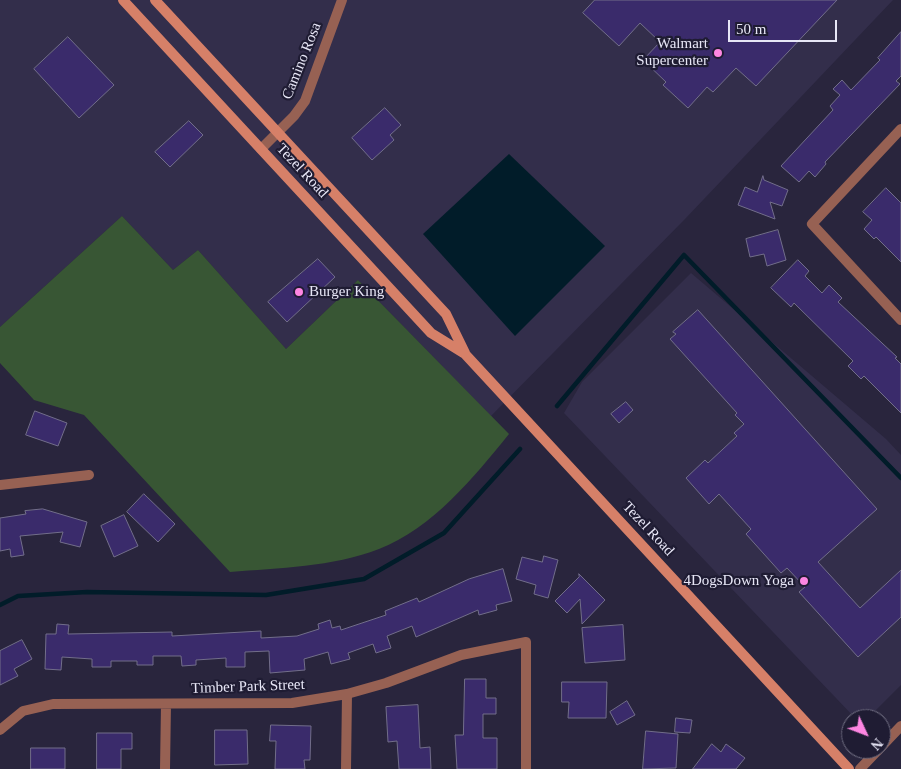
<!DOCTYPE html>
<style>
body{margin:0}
#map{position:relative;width:901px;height:769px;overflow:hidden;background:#29253d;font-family:"Times New Roman",serif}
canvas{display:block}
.north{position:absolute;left:841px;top:709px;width:50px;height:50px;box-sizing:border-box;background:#1f1c33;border:1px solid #6f6d81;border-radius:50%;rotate:133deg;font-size:14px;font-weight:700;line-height:20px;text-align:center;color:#e7e6f6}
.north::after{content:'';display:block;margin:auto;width:18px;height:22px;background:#fd86e2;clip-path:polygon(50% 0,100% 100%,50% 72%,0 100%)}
.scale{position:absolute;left:728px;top:20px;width:109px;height:22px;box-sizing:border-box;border:2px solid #e7e6f6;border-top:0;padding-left:6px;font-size:15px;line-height:18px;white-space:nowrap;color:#e7e6f6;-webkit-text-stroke:4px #1f1c33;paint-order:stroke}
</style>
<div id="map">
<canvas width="901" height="769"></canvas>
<div class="north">N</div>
<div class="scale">50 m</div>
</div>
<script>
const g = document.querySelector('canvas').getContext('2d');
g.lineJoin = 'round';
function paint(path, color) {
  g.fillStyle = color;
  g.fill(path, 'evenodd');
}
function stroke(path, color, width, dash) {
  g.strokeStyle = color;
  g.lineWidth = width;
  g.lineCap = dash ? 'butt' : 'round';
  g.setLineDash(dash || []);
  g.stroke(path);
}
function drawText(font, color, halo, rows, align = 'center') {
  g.font = font + ' "Times New Roman",serif';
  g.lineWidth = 4.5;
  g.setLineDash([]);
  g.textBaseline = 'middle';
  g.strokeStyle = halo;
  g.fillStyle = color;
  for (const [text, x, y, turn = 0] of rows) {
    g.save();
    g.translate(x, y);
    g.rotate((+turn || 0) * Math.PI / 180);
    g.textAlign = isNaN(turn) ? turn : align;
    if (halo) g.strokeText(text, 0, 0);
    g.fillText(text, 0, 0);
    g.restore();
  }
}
paint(new Path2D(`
 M0 0H893L685 219 491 416 358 280 286 349 198 250 173 270 122 216 0 327Z
 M691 273 886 439 901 455V685L867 719H856L564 413 582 382Z`), '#332e4b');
paint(new Path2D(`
 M122 216 173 270 198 250 286 349 358 280 509 434C474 477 433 528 379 549 332 567 279 568 230 572L84 415 34 400 0 363V327Z`), '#385634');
paint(new Path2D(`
 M509 154 605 246 515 336 423 234Z`), '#011c29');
stroke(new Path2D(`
 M557 406 684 255 901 478
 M0 605 18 596 87 592 266 595 364 579 444 533 520 449`), '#011c29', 4.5);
const building = new Path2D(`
 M595 0H837L756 86 736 68 713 92 707 87 688 108 663 85 666 82 643 60 660 42 640 23 619 46 583 13Z
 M901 32V76L896 81 900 84 825 162 826 164 815 177 809 171 799 182 781 166 833 110 830 106 840 95 833 89 842 80 851 90 880 60 878 58Z
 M68 37 114 85 79 118 34 69Z
 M385 108 401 125 390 135 394 140 372 160 352 138Z
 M189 121 203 135 170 167 155 152Z
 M763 176 764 180 788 190 782 206 770 202 775 219 738 205 745 187 757 192Z
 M886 188 901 203V262L876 237 874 239 864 229 872 220 863 212Z
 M778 230 786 260 767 266 764 254 750 257 746 239Z
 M318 259 335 277 287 322 268 302Z
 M798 260 809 271 805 276 822 293 829 285 842 298 838 302 897 357 895 358 901 364V413L864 376 861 379 848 366 853 361 794 303 791 307 771 288Z
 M698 310 877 509 818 562 860 608 901 570V617L858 657 799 592 805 587 787 568 781 573 746 534 751 529 719 494 709 504 686 478 705 460 708 463 737 436 734 433 744 424 735 415 737 413 670 339 676 334 673 332Z
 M626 402 633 410 619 423 611 414Z
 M35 411 67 423 58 446 26 435Z
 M144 494 175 524 158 542 127 512Z
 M43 509 87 522 80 547 60 542 63 532 20 536 24 555 11 557 10 549 0 551V518L26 514 25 511Z
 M124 515 138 546 114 557 101 526Z
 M544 556 558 560 548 598 534 594 536 585 516 579 522 557 542 562Z
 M503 569 512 601 496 605 497 610 479 615 478 610 416 637 412 626 387 636 391 648 376 653 373 644 348 653 350 659 331 664 328 652 304 659 305 670 270 673 269 651 245 652V667H226V658L196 660V665L182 666 181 656H153V665H137V661H111V667H92V659L62 657 61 670 45 669 46 634H56L57 624 69 625 68 634 172 632V636L261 631V638L297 636 319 629 318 624 330 620 332 628 340 626 341 630 386 615 385 611 417 598 419 602 469 579Z
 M579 574 605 600 582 624 580 599 567 613 555 601 579 577Z
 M623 625 625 660 585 663 582 628Z
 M22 640 32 659 14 669 18 676 0 685V651Z
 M465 679H486V698H496V714H483V738H497V769H457L455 735H463Z
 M562 682H607L606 718H568L569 702H562Z
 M627 701 635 715 617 725 610 712Z
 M418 705 420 748 430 747 431 769H399L397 741 388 742 386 707Z
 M676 718 692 720 690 733 675 732Z
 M271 725 311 726 310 760H304L305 769H275L276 741H270Z
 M215 730H247L248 764 215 765Z
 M646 731 678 734 676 768 643 769Z
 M97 733H132V749H121V769H97Z
 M712 744 721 752 726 744 745 758 736 769H693Z
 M31 748H65V769H31Z`);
paint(building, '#3a2b6b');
stroke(building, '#726e8a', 1);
stroke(new Path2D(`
 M901 129 812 224 901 320
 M261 149 294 116 305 101 342 0
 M0 485 89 475
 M0 730 23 711 53 704 292 703 347 694 386 683 461 655 526 642V769
 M165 769 166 704
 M346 769 347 694`), '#976153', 10);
stroke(new Path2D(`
 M881 747 901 726
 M860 769 879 749`), '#976153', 10);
stroke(new Path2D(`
 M123 0 431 333 465 354 849 769
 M155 0 446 314 465 353`), '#d68068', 10);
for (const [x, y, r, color] of [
 [718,53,5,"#fd86e2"],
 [299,292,5,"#fd86e2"],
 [804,581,5,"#fd86e2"]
]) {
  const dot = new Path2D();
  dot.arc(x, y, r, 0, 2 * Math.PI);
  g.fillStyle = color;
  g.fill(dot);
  stroke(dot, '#1f1c33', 2);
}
drawText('15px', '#e7e6f6', '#1f1c33', [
 ["Walmart",708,44],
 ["Supercenter",708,61],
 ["Burger King",309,292,"left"],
 ["4DogsDown Yoga",794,581]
], 'right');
drawText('15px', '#e7e6f6', '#1f1c33', [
 ["Camino Rosa",302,61,-68],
 ["Tezel Road",302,171,47],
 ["Tezel Road",648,529,47],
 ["Timber Park Street",248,687,-2]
]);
</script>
